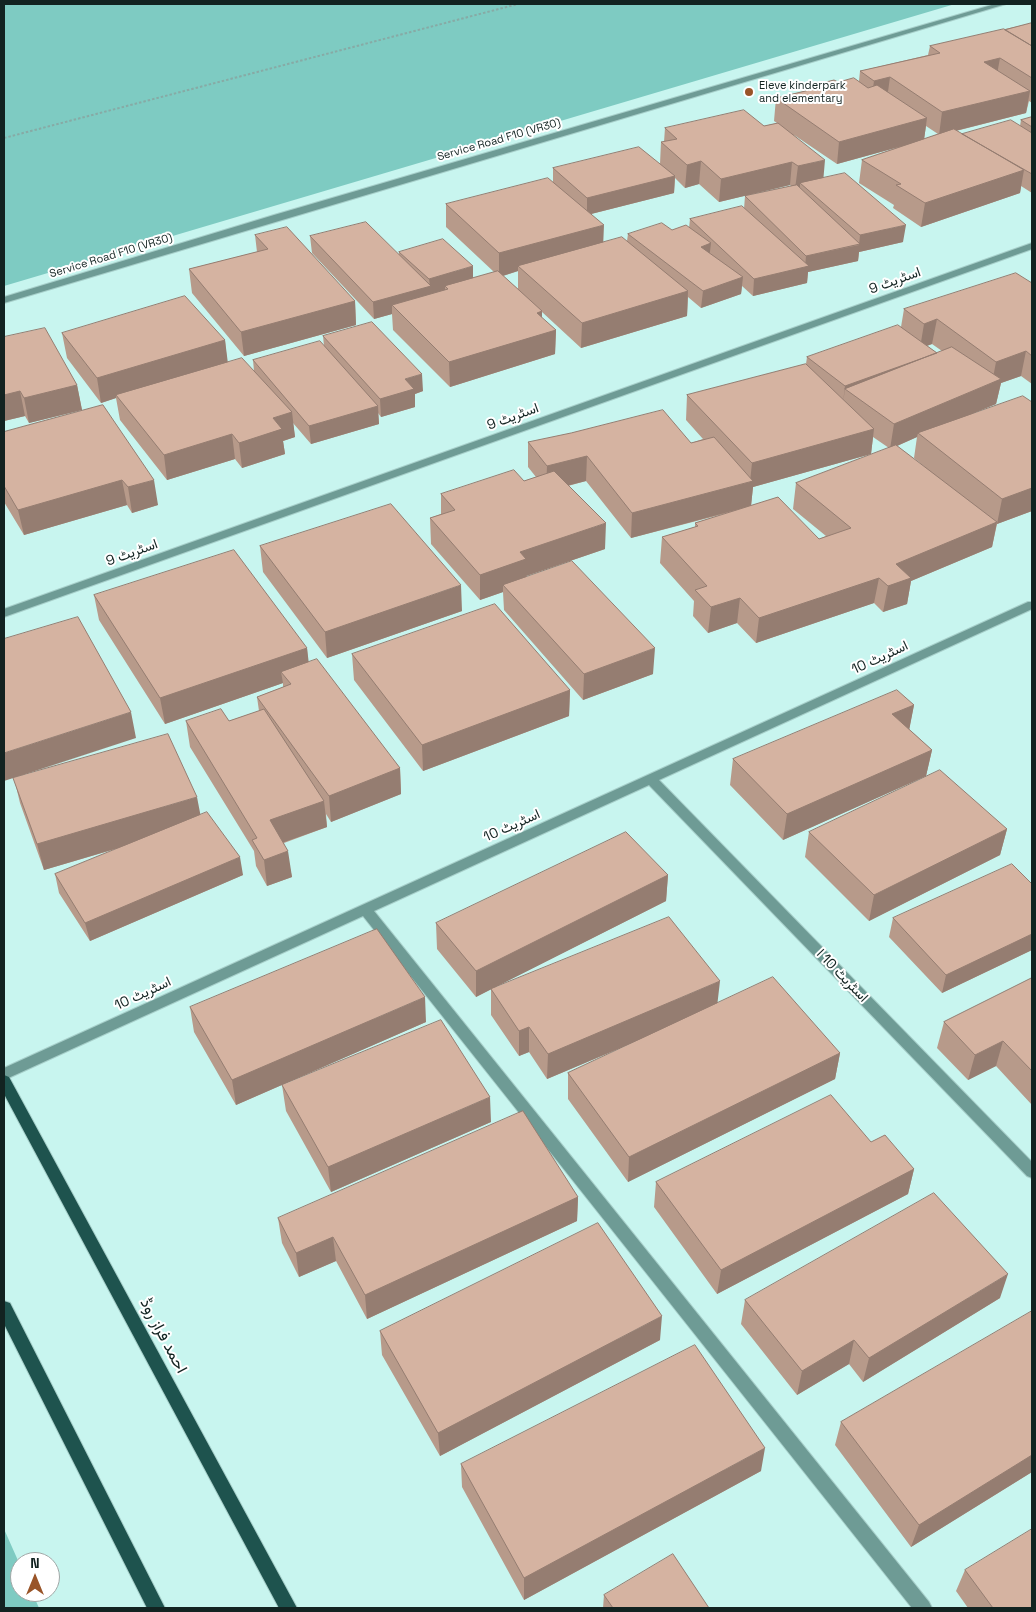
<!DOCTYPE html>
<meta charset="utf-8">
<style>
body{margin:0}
#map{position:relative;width:1036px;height:1612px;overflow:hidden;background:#c8f5ef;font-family:"Space Grotesk",sans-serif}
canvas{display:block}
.frame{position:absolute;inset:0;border:5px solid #122321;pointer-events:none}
.north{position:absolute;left:10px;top:1552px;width:50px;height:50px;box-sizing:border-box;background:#fff;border:1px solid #a0a7a6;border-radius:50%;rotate:0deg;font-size:14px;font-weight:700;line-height:20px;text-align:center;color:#122321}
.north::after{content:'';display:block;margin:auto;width:18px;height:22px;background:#995428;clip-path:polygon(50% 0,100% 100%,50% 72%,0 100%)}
</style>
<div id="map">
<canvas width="1036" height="1612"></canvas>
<div class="frame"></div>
<div class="north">N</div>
</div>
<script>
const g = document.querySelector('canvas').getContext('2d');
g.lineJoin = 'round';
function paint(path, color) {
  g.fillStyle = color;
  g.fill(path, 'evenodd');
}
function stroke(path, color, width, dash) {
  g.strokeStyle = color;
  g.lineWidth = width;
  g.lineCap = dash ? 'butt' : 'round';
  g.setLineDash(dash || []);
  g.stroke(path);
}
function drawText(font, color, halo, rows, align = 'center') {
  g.font = font + ' "Space Grotesk",Vazirmatn,sans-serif';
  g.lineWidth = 4;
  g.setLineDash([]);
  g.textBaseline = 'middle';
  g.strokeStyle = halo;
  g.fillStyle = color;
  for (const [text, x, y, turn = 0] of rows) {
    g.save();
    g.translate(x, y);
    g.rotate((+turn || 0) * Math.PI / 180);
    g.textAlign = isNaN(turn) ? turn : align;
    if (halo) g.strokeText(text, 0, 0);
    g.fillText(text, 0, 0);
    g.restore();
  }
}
paint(new Path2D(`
 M4 4H955L4 286Z
 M4 1529 20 1565V1592H32L39 1608H4Z`), '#7ecbc2');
const minor = new Path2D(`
 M995 4H1006L4 303V297L274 215Z
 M1032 243V249L4 617V609Z
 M1028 602H1032V609L659 780 1032 1162V1178L1027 1176 649 785 374 911 929 1602 932 1608H912L363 916 4 1080V1068Z`);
const major = new Path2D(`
 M4 1075 9 1077 297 1608H279L4 1094Z
 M4 1301 10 1303 165 1608H147L4 1324Z`);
stroke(minor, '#a7cfca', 2);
stroke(major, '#a7cfca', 2);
stroke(new Path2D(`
 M4 138 518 4`), '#87aaa5', 2, [2.5, 2]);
paint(minor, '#6e9b95');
paint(major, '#1e534e');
paint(new Path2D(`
 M1032 23V103L1029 101 1026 113 956 131 962 134 1020 126 1021 120 1032 117V193L1021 186 1020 193 921 227 893 208 894 205 859 183 862 160 899 147 837 164 794 135 823 178 903 242 859 252 858 261 808 272 807 283 753 296 742 286 741 294 701 308 688 297 687 316 581 348 542 312V318L556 330 555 354 450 387 393 330 392 314 374 319 312 253 310 236 399 254V252L473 278 494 272 446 227V204L553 182V168L660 164 661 142H664L665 128 764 126 777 123 774 121 776 98 813 89 814 85 838 82 859 81 860 71 928 55 930 46ZM926 126 938 134 924 139ZM675 178 685 188 699 184 719 202 790 185 791 186 745 196 744 209 690 219 689 228 672 230 628 234 627 241 603 242 591 214 674 193ZM518 271V289L503 276Z
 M255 235 355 301 356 325 244 356 192 293 189 269 257 252Z
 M1032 283V384L1021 376 1001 383 996 404 971 414 1032 402V398V511L997 524 992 547 911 581 907 604 883 612 874 603 756 643 737 623 708 633 693 616 694 601 660 563 662 537 695 527V523L739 510 631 538 586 481 568 486 605 549 526 576V577L653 674 583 700 504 610 503 592 480 600 431 544 430 518 441 514V494L524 481 536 477 528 467V442L691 443 703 439 686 420 687 395 806 364 807 357 901 327 904 309ZM932 344 942 351 937 353 927 346ZM873 437 889 448 796 483 793 509 826 536 819 539 751 506 753 487 871 454ZM917 437 914 458 926 468 897 446Z
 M62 333 225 340 227 362 254 371 253 360 324 346 323 336 423 391 415 394V407L381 417 378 413 379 424 311 444 293 423 295 437 283 441 285 454 242 468 235 459 167 480 120 420 116 398 101 403 67 358Z
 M4 337 77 385 82 410 29 423 25 416 4 421Z
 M103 405 158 505 132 513 127 505 24 535 4 502V432Z
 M260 546 462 611 327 658 263 572Z
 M94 595 307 648 308 662 400 768 401 794 331 822 326 814 327 827 284 843 292 877 267 886 256 866 254 851 190 747 186 721H229L259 711 257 697 283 687V683L165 724 99 620Z
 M352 654 570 690 569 716 423 771 354 680Z
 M914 705 909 729 932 750 926 776 783 840 730 785 733 759Z
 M136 738 22 775 200 815 243 875 90 941 59 893 55 874 119 848 44 870 20 803 14 778Z
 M1007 829 1000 855 869 921 805 857 809 832Z
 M668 875 666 901 495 987 717 1004 840 1053 835 1079 628 1182 568 1099V1073L642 1039 547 1079 529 1052 519 1056 491 1015V989L476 997 437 949 436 923Z
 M1032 884V950L942 993 889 937 893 918Z
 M1032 978V1105L996 1066 968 1080 937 1048 944 1022Z
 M190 1007 426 1022 236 1105 194 1032Z
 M282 1085 491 1122 331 1192 286 1111Z
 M871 1142 914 1169 908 1194 717 1294 654 1207 656 1182Z
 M578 1197 577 1221 367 1319 336 1261 299 1277 282 1243 278 1218Z
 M1000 1298 863 1382 849 1364 797 1395 741 1324 745 1300Z
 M1032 1312V1472L911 1547 835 1445 841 1422Z
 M380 1331 660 1340 440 1456 382 1355Z
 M461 1464 761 1471 524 1600 462 1487Z
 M965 1570 1032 1608H968L956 1591Z
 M604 1595 709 1608H603Z`), '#b79a8a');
paint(new Path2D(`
 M1000 58 996 80 984 62Z
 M890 77 887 99 871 103 874 81Z
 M1030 91 1026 113 939 135 942 112Z
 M927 118 924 140 837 164 839 142Z
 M825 160 823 183H800V188L795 189 798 166Z
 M701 161 699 184 685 188 687 165Z
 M792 162 790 185 719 202 721 179Z
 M1024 170 1020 193 921 227 925 203Z
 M675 176 674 193 587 215V198Z
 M604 225 603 248 518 266V271L499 277V253Z
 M906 225 903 242 859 252 858 261 808 272 807 283 753 296 754 279 805 267 806 256 859 245 860 235Z
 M711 243 709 260 701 247Z
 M473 266V283L448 289 445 286V292L392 305V314L374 319 373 302 430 286 429 279Z
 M743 277 741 294 701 308 703 291Z
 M688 291 687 316 581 348 582 323Z
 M355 301 356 325 244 356 241 332Z
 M542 311V334L556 330 555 354 450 387 449 362 537 313Z
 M937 319 932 344 920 348 924 324Z
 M225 340 228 364 116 395V398L101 403 97 378Z
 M1026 351 1021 376 1001 383 996 404 921 435 918 433 917 437 890 449 894 424 992 383 996 362Z
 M937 353 845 389 843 403 845 386Z
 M422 374 423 391 415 394V407L381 417 380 399 405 379Z
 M77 385 82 410 29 423 24 398Z
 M20 391 25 416 4 421V395Z
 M378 406 379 424 311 444 309 426Z
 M292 412 295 437 283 441 285 454 242 468 239 443 273 418Z
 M874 429 871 454 753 487 751 506 631 538 632 513 750 482 752 463Z
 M232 434 235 459 167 480 164 455Z
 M587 456 586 481 546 491 547 466Z
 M122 480 127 505 24 535 18 510Z
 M154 480 158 505 132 513 128 487Z
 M1032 488V511L997 524 1002 499Z
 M997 522 992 547 911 581 907 604 883 612 888 586 896 564Z
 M606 523 605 549 526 576V584L503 585V592L480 600V575L520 552Z
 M879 578 874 603 756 643 759 618Z
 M461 585 462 611 327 658 325 632Z
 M740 598 737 623 708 633 711 607Z
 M307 648 310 673 281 672 283 683 165 724 160 698Z
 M655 648 653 674 583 700 584 674Z
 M570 690 569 716 423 771 422 745Z
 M914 705 909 731 892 714Z
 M131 712 136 738 4 781V753Z
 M932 750 926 776 783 840 787 814Z
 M400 768 401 794 331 822 329 796Z
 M197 797 202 823 44 870 37 844Z
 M324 801 327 827 273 846 270 820Z
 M1007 829 1000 855 869 921 874 895Z
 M288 851 292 877 267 886 264 860Z
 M240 857 243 875 90 941 85 923Z
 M668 875 666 901 476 997V971Z
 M1032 934V950L942 993 946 975Z
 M720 981 717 1007 547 1079 548 1054Z
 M425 997 426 1022 236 1105 232 1080Z
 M529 1027V1052L519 1056V1031Z
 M1003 1041 996 1066 968 1080 975 1055Z
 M840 1053 835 1079 628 1182 629 1157Z
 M490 1097 491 1122 331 1192 328 1167Z
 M914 1169 908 1194 717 1294 721 1270Z
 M578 1197 577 1221 367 1319 365 1295Z
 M333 1237 336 1261 299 1277 296 1253Z
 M1008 1274 1000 1298 863 1382 869 1358Z
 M662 1316 660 1340 440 1456 438 1433Z
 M854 1340 849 1364 797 1395 802 1371Z
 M765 1448 761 1471 524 1600V1578Z
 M1032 1455V1472L911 1547 919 1525Z`), '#957d71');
const building = new Path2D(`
 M1032 23V46L1005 30Z
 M1004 29 1032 46V78L1000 58 984 62 1030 91 942 112 890 77 874 81 860 71 940 53 930 46Z
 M854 78 868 88 877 85 927 118 839 142 776 98 818 88 814 85 834 80 838 82Z
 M744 110 764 126 778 123 825 160 798 166 792 162 721 179 701 161 687 165 661 142 677 139 665 128Z
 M1032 117V127L1021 120Z
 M1011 120 1032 133V174L962 134Z
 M954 129 1024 170 925 203 896 185 901 184 862 160Z
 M639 147 675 176 587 198 553 168Z
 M845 173 906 225 860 235 800 183Z
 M548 178 604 225 499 253 446 204Z
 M797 185 860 244 806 256 745 196Z
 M742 206 809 266 754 279 690 219Z
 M366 222 431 286 373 302 310 236Z
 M662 223 672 230 686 225 711 243 701 247 743 277 703 291 628 234Z
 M287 227 355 301 241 332 189 269 268 249 255 235Z
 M622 237 688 291 582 323 518 266Z
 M443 239 473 266 429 279 399 252Z
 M498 271 542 311 537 313 556 330 449 362 392 305 448 289 445 286Z
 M1016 273 1032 283V356L1026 351 996 362 937 319 924 324 904 309Z
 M185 296 225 340 97 378 62 333Z
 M372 322 422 374 405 379 414 389 380 399 323 336Z
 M898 325 937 353 845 386 807 357Z
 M45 328 77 385 24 398 20 391 4 395V337Z
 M320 341 378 406 309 426 253 360Z
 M952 347 1001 379 894 424 845 389Z
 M242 358 292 412 273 418 282 429 239 443 232 434 164 455 116 395Z
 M806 364 874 429 752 463 687 395Z
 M1023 396 1032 402V488L1002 499 918 433Z
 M103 405 154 480 128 487 122 480 18 510 4 486V432Z
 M663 410 691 443 714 437 753 481 632 513 587 456 547 466 528 442 571 433Z
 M896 445 997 522 896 564 911 578 888 586 879 578 759 618 740 598 711 607 695 590 707 586 662 537 698 526 695 523 778 497 819 539 851 528 796 483Z
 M514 470 524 481 554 471 606 523 520 552 526 559 480 575 430 518 455 510 441 494Z
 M391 504 461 585 325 632 260 546Z
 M234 550 307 648 160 698 94 595Z
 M572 561 655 648 584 674 503 585Z
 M495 604 570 690 422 745 352 654Z
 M78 617 131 712 4 753V639Z
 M317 659 400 768 329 796 257 697 291 684 281 672Z
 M897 690 914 705 892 714 932 750 787 814 733 759Z
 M221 709 229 721 264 709 324 801 270 820 288 851 264 860 252 840 257 838 186 721Z
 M168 734 197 797 37 844 13 778Z
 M940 770 1007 829 874 895 809 832Z
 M207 812 240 857 85 923 55 874Z
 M626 832 668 875 476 971 436 923Z
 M1012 864 1032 884V934L946 975 893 918Z
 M669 917 720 981 548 1054 529 1027 519 1031 491 989Z
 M377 929 425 997 232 1080 190 1007Z
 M773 977 840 1053 629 1157 568 1073Z
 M1032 978V1071L1003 1041 975 1055 944 1022Z
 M441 1020 490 1097 328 1167 282 1085Z
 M831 1095 871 1142 885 1135 914 1169 721 1270 656 1182Z
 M523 1111 578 1197 365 1295 333 1237 296 1253 278 1218Z
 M934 1193 1008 1274 869 1358 854 1340 802 1371 745 1300Z
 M598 1223 662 1316 438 1433 380 1331Z
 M1032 1311V1455L919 1525 841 1422Z
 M695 1345 765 1448 524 1578 461 1464Z
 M1032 1529V1608H993L965 1570Z
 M673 1554 709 1608H613L604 1595Z`);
paint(building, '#d5b3a1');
stroke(building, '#957d71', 1);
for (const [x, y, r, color] of [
 [749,92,5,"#995428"]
]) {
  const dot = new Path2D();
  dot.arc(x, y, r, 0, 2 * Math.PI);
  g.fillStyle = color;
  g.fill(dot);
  stroke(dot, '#fff', 2);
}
drawText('11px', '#122321', '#fff', [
 ["Eleve kinderpark",759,86],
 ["and elementary",759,99]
], 'left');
drawText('11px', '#122321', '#fff', [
 ["Service Road F10 (VR30)",499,140,-16],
 ["Service Road F10 (VR30)",111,256,-17]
]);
drawText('14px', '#122321', '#fff', [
 ["اسٹریٹ 9",895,281,-20],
 ["اسٹریٹ 9",513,417,-20],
 ["اسٹریٹ 9",132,553,-20],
 ["اسٹریٹ 10",880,658,-25],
 ["اسٹریٹ 10",512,826,-24],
 ["اسٹریٹ 10 ا",842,976,46],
 ["اسٹریٹ 10",143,994,-25]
]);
drawText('16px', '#122321', '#fff', [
 ["احمد فراز روڈ",163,1336,62]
]);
</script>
